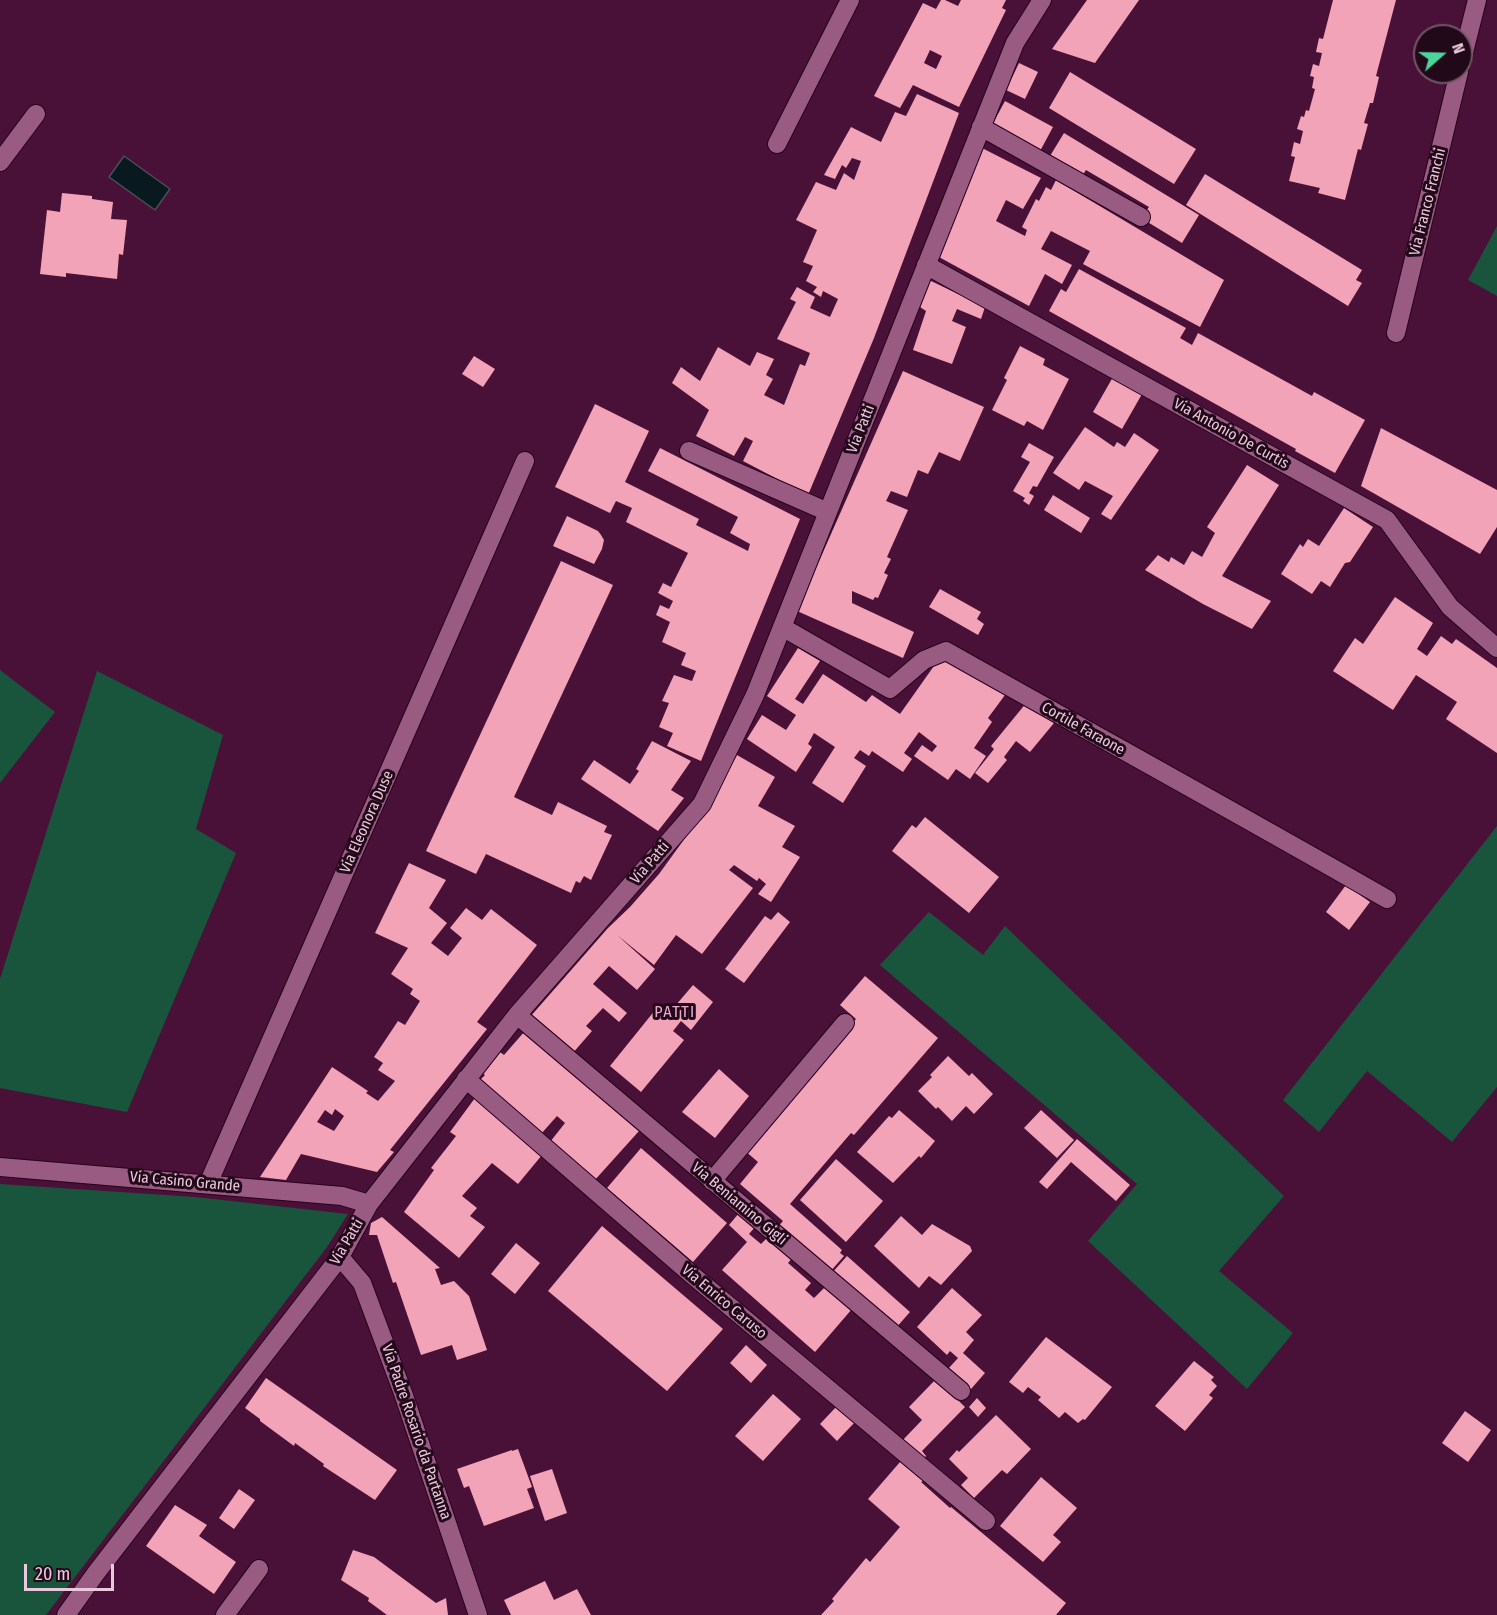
<!DOCTYPE html>
<style>
body{margin:0}
#map{position:relative;width:1497px;height:1615px;overflow:hidden;background:#491138;font-family:"Fira Sans Condensed",sans-serif}
canvas{display:block}
.north{position:absolute;left:1413px;top:24px;width:60px;height:60px;box-sizing:border-box;background:#220919;border:2px solid #735567;border-radius:50%;rotate:70deg;font-size:16px;font-weight:700;line-height:24px;text-align:center;color:#ecc8dd}
.north::after{content:'';display:block;margin:auto;width:21px;height:27px;background:#4bd49b;clip-path:polygon(50% 0,100% 100%,50% 72%,0 100%)}
.scale{position:absolute;left:24px;top:1564px;width:90px;height:27px;box-sizing:border-box;border:3px solid #ecc8dd;border-top:0;padding-left:8px;font-size:18px;line-height:21px;white-space:nowrap;color:#ecc8dd;-webkit-text-stroke:4px #220919;paint-order:stroke}
</style>
<div id="map">
<canvas width="1497" height="1615"></canvas>
<div class="north">N</div>
<div class="scale">20 m</div>
</div>
<script>
const g = document.querySelector('canvas').getContext('2d');
g.lineJoin = 'round';
function paint(path, color) {
  g.fillStyle = color;
  g.fill(path, 'evenodd');
}
function stroke(path, color, width, dash) {
  g.strokeStyle = color;
  g.lineWidth = width;
  g.lineCap = dash ? 'butt' : 'round';
  g.setLineDash(dash || []);
  g.stroke(path);
}
function drawText(font, color, halo, rows, align = 'center') {
  g.font = font + ' "Fira Sans Condensed",sans-serif';
  g.lineWidth = 6;
  g.setLineDash([]);
  g.textBaseline = 'middle';
  g.strokeStyle = halo;
  g.fillStyle = color;
  for (const [text, x, y, turn = 0] of rows) {
    g.save();
    g.translate(x, y);
    g.rotate((+turn || 0) * Math.PI / 180);
    g.textAlign = isNaN(turn) ? turn : align;
    if (halo) g.strokeText(text, 0, 0);
    g.fillText(text, 0, 0);
    g.restore();
  }
}
paint(new Path2D(`
 M1497 226V296L1468 280Z
 M0 670 55 712 0 783Z
 M97 671 223 735 196 829 236 853 127 1112 0 1088V979Z
 M1497 826V1087L1452 1142 1367 1071 1319 1132 1283 1100Z
 M929 912 983 955 1005 926 1284 1196 1219 1271 1293 1333 1247 1389 1088 1241 1137 1184 880 965Z
 M0 1184 195 1197 348 1214 327 1247 46 1615H0Z`), '#19553c');
const water = new Path2D(`
 M124 156 170 189 155 210 109 177Z`);
paint(water, '#08191f');
stroke(water, '#4c4e58', 1.5);
paint(new Path2D(`
 M941 0H945L958 6 961 0H1006L1002 8 1006 10 959 107 913 85 900 108 874 96 923 3 936 9ZM930 50 942 56 936 69 924 63Z
 M1087 0H1139L1095 63 1052 49Z
 M1333 0H1396L1376 76 1379 77 1373 103H1370L1364 123 1368 124 1361 150 1358 149 1345 200 1318 193 1320 188 1289 181 1295 157 1291 156 1294 142 1300 144 1303 131 1297 129 1301 116 1304 117 1306 110 1309 111 1315 89 1312 88 1314 77 1310 76 1313 64 1319 66 1322 53 1316 52 1319 38 1323 39Z
 M1019 63 1038 72 1025 99 1006 90Z
 M1070 72 1196 149 1174 184 1049 108Z
 M917 94 959 113 874 338 808 495 743 461 753 441 745 437 734 456 696 436 709 410 672 383 681 367 700 381 718 347 750 366 757 352 774 359 766 375 773 379 764 395 784 405 800 364 805 366 810 353 777 339 796 302 790 299 797 287 815 297 810 308 830 317 838 299 823 291 821 297 813 292 817 287 806 281 813 266 803 262 817 230 796 220 816 182 836 190 844 173 854 180 861 161 852 158 846 168 842 165 835 179 824 175 851 127 881 142 895 112 906 116Z
 M1005 101 1053 127 1039 153 991 127Z
 M1064 133 1199 215 1182 243 1141 218 1149 207 1086 170 1082 176 1050 156Z
 M980 147 1041 178 1023 209 1006 200 996 221 1025 236 1027 230 1022 227 1036 199 1039 201 1046 187 1051 190 1056 180 1224 280 1200 327 1083 264 1090 251 1051 231 1041 249 1072 265 1062 284 1045 274 1029 306 937 256Z
 M1205 174 1362 270 1356 280 1362 283 1348 306 1186 205Z
 M62 193 92 196V199L113 202 111 219 127 220 123 255 119 254 117 279 66 273V277L40 274 47 210 60 212Z
 M1079 269 1186 328 1180 338 1192 345 1198 333 1312 396 1314 392 1365 420 1335 473 1295 451 1296 449 1049 311 1061 289 1066 292Z
 M929 280 985 307 981 319 957 309 952 321 966 327 952 364 913 350 926 311 920 307Z
 M1020 346 1045 359 1043 365 1069 379 1043 430 1027 421 1024 426 992 410 1007 380 1004 378Z
 M474 356 495 369 483 387 462 374Z
 M903 371 984 407 960 461 939 452 928 474 918 470 907 497 891 491 886 501 908 510 887 557 891 559 884 573 888 575 878 598 875 597 873 600 852 591V603L914 632 903 658 797 611Z
 M1113 377 1142 394 1122 429 1093 412Z
 M595 404 649 431 625 482 699 519 696 525 748 551 750 544 730 533 738 517 648 471 660 448 800 519 701 761 667 746 673 733 659 727 669 703 662 701 674 675 692 681 696 671 681 665 686 653 662 642 670 622 656 615 660 605 669 609 673 601 658 593 663 583 671 587 688 553 626 522 632 508 616 501 610 513 555 487Z
 M1085 427 1114 447 1117 442 1125 447 1134 433 1159 450 1111 520 1101 514 1113 496 1085 481 1079 490 1053 473Z
 M1381 428 1497 490V527L1480 554 1361 486Z
 M1029 443 1054 457 1037 487 1033 486 1029 493 1034 496 1029 505 1023 501 1025 498 1013 491 1030 462 1021 457Z
 M1247 465 1279 485 1222 576 1271 601 1252 629 1203 604 1145 570 1158 555 1169 562 1171 557 1184 565 1192 551 1202 557 1215 533 1207 527Z
 M1053 495 1090 518 1081 533 1044 510Z
 M1344 508 1373 527 1350 562 1345 563 1330 587 1321 581 1312 594 1281 574 1300 544 1303 547 1308 539 1319 546Z
 M567 516 598 531 601 535 604 540 602 549 594 564 553 546Z
 M561 561 613 585 514 797 552 815 558 802 607 826 604 832 612 835 591 880 584 876 580 883 576 881 571 893 486 854 476 874 426 851Z
 M940 589 981 612 977 619 984 624 978 635 929 607Z
 M1395 597 1433 623 1417 649 1427 656 1441 636 1452 644 1456 639 1497 668V753L1446 719 1457 702 1416 675 1393 710 1333 671 1355 638 1363 644Z
 M798 648 820 661 795 699 803 704 823 674 866 702 872 695 900 714 941 656 962 671 965 667 1005 695 988 718 992 722 974 748 986 756 970 779 956 769 948 780 914 756 922 745 932 752 937 746 919 732 904 753 912 759 903 772 872 751 869 756 860 750 854 758 866 766 843 803 812 783 835 747 814 733 808 744 812 747 796 772 747 739 762 715 786 730 796 715 767 696Z
 M1027 702 1054 723 1030 752 1016 741 1004 757 1007 760 988 783 975 773 994 749 991 746Z
 M652 741 691 761 671 790 684 798 658 831 581 779 594 760 630 784 639 771 636 769Z
 M737 755 775 777 758 806 795 826 782 847 800 857 771 902 758 894 766 884 759 878 757 881 734 865 729 870 753 888 702 954 676 935 654 965 617 935 655 969 637 990 609 966 593 984 627 1013 619 1022 603 1008 586 1026 592 1031 572 1054 530 1017 608 928 630 907 659 874 709 805Z
 M925 817 999 877 969 913 892 851 912 825 916 828Z
 M409 863 446 880 429 908 447 923 431 943 448 956 462 938 450 928 466 908 482 920 491 909 537 945 477 1022 487 1029 390 1150 394 1152 377 1172 301 1154 286 1180 260 1177 332 1067 368 1091 366 1093 378 1101 395 1081 378 1070 383 1063 374 1057 398 1021 405 1025 420 1001 410 994 413 989 391 974 408 948 375 933ZM335 1109 344 1116 334 1131 317 1122 325 1110 332 1115Z
 M1346 885 1370 902 1349 930 1326 912Z
 M778 912 790 922 744 983 725 969 765 916 771 920Z
 M865 976 938 1038 854 1135 851 1133 790 1204 842 1250 840 1253 844 1256 829 1273 777 1228 783 1221 740 1184 758 1162 744 1150 856 1019 840 1005Z
 M693 985 713 1002 691 1030 681 1021 673 1031 684 1040 641 1092 610 1066 660 1004 670 1012Z
 M525 1031 639 1131 594 1181 550 1142 565 1123 557 1116 541 1134 480 1080 485 1075 481 1072 500 1052 504 1055Z
 M948 1056 969 1076 972 1073 993 1094 974 1114 966 1106 952 1121 938 1107 936 1109 918 1091 932 1077 930 1075Z
 M719 1069 749 1096 715 1138 682 1112Z
 M475 1098 542 1155 518 1184 492 1163 462 1196 477 1208 470 1216 485 1227 459 1258 404 1212 434 1170 431 1168 456 1136 450 1132Z
 M899 1110 935 1141 921 1158 919 1156 893 1183 857 1152 889 1116 892 1118Z
 M1041 1110 1074 1140 1057 1158 1024 1128Z
 M1077 1139 1130 1185 1116 1201 1071 1162 1047 1189 1039 1182Z
 M641 1148 727 1223 693 1262 607 1188Z
 M836 1159 883 1201 846 1242 800 1200Z
 M739 1213 755 1227 749 1234 761 1244 769 1236 793 1257 788 1263 811 1283 805 1290 814 1298 826 1286 852 1309 815 1352 722 1270 747 1242 729 1225Z
 M901 1216 922 1235 932 1224 970 1246 972 1251 941 1285 929 1276 919 1288 874 1246Z
 M382 1217 440 1268 435 1269 441 1285 454 1281 469 1296 487 1350 457 1360 452 1345 421 1355 396 1282 393 1283 377 1235H369L371 1223Z
 M602 1226 723 1329 667 1391 548 1291Z
 M516 1243 540 1263 515 1294 491 1274Z
 M847 1256 910 1312 895 1329 831 1274Z
 M952 1288 982 1315 966 1332 974 1340 963 1353 985 1373 971 1389 948 1369 958 1358 950 1351 947 1355 917 1327Z
 M1046 1337 1112 1387 1085 1420 1083 1419 1078 1423 1065 1412 1059 1418 1038 1400 1041 1397 1028 1387 1023 1393 1009 1382Z
 M746 1345 767 1365 751 1383 730 1363Z
 M1194 1361 1214 1377 1211 1380 1217 1386 1209 1395 1213 1398 1185 1431 1155 1406Z
 M266 1378 397 1470 375 1500 323 1466 324 1464 295 1443 294 1446 260 1421V1419L245 1408Z
 M936 1379 965 1407 922 1451 926 1456 921 1462 900 1443 922 1420 909 1407Z
 M773 1394 801 1419 763 1461 735 1436Z
 M977 1398 986 1408 978 1417 969 1407Z
 M837 1406 855 1422 837 1441 820 1424Z
 M1465 1411 1491 1430 1468 1462 1442 1443Z
 M996 1415 1031 1449 1007 1474 1002 1470 974 1498 961 1485 968 1478 949 1459 957 1450 959 1452Z
 M518 1449 532 1487 527 1489 534 1508 484 1526 469 1486 464 1488 457 1469 512 1450V1451Z
 M900 1462 923 1481 921 1482 950 1508 951 1507 1066 1603 1056 1615H821L834 1601 832 1599 866 1558 870 1562 900 1527 868 1499Z
 M552 1469 567 1513 545 1521 530 1476Z
 M1041 1477 1077 1508 1053 1535 1061 1542 1043 1562 1000 1526Z
 M239 1489 255 1500 234 1529 219 1518Z
 M175 1505 207 1525 199 1536 236 1562 214 1594 146 1546Z
 M353 1550 374 1557 436 1603 446 1598 448 1615H387L368 1601 369 1598 341 1580Z
 M545 1581 554 1600 577 1589 591 1615H511L504 1600Z`), '#f3a3b8');
const street = new Path2D(`
 M1461 64 1477 0
 M981 127 1141 217
 M777 144 850 0
 M0 162 36 114
 M926 265 1387 520 1450 607 1497 648
 M1396 333 1459 72
 M689 451 828 512
 M782 627 890 689 924 660 946 651C1093 734 1241 815 1387 899
 M517 1015 961 1391
 M466 1079 691 1274 986 1521
 M0 1167 342 1196 369 1204
 M712 1181 845 1023
 M208 1184 525 461
 M340 1257 362 1283 403 1393 478 1615
 M66 1615 96 1573 340 1257 369 1204 517 1015 702 804 755 695 1015 43 1042 0
 M225 1615 259 1569`);
stroke(street, '#28011d', 20);
stroke(street, '#9a5b83', 18);
drawText('15px', '#ecc8dd', '#220919', [
 ["Via Franco Franchi",1428,202,-76],
 ["Via Patti",861,429,-68],
 ["Via Antonio De Curtis",1231,434,29],
 ["Cortile Faraone",1083,729,29],
 ["Via Eleonora Duse",367,822,-66],
 ["Via Patti",650,863,-49],
 ["Via Casino Grande",185,1182,5],
 ["Via Beniamino Gigli",739,1204,40],
 ["Via Patti",347,1242,-59],
 ["Via Enrico Caruso",724,1302,40],
 ["Via Padre Rosario da Partanna",416,1432,71]
]);
g.letterSpacing = '1.5px';
drawText('16px', '#eca7d1', '#220919', [
 ["PATTI",675,1013]
]);
g.letterSpacing = '0px';
</script>
